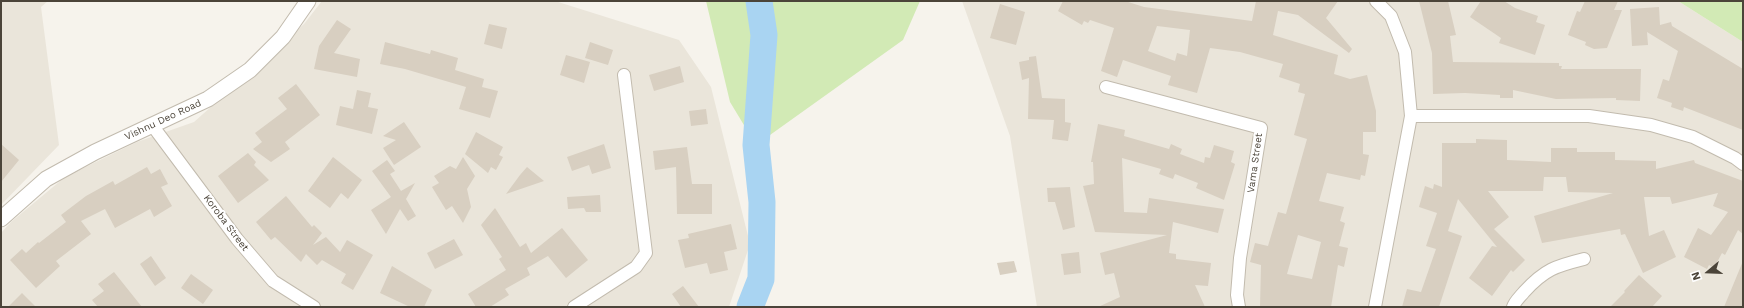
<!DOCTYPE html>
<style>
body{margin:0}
#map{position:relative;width:1744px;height:308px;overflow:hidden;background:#f6f3ec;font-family:"Work Sans",sans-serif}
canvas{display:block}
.frame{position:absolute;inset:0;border:2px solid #4b4439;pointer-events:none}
.north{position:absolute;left:1688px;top:252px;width:40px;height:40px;-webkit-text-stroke:3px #fff;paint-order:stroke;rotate:251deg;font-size:11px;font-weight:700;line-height:16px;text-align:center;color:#4b4439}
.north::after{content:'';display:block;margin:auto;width:14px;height:18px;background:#4b4439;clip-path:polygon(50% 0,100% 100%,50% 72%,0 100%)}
</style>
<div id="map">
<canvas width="1744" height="308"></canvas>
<div class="frame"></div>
<div class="north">N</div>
</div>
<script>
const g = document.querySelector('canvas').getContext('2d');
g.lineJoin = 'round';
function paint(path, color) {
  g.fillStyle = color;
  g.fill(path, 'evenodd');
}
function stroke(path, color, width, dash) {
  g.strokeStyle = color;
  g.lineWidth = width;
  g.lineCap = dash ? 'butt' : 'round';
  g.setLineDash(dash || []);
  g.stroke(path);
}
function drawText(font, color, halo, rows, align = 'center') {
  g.font = font + ' "Work Sans",sans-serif';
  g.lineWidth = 4;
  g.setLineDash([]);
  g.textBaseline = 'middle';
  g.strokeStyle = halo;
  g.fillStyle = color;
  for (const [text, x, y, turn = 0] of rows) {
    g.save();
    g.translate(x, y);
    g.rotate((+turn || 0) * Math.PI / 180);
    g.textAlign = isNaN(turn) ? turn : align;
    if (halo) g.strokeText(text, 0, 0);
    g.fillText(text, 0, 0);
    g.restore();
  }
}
paint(new Path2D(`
 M1 1H48L41 7 59 145 1 205Z
 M322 1H555L679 40 711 87 750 244 729 307H1V233L11 222 65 177 137 142 194 122 304 24Z
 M962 1H1678L1743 42V307H1037L1010 136Z`), '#eae5da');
paint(new Path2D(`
 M706 1H920L903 40 756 145 730 102Z
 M1678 1H1743V42Z`), '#d2eab5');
stroke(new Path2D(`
 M750 307 761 279 762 202 756 145 764 35 759 1`), '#a9d4f2', 27);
paint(new Path2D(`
 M1063 1H1125L1144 7 1252 21 1256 1H1338L1326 18 1352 49 1349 53 1298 15 1278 11 1273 35 1338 55 1334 74 1350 79 1367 75 1376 111V132H1363V154L1369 155 1365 176 1361 175 1360 180 1327 173 1319 201 1344 207 1340 221 1345 223 1339 246 1348 248 1344 267 1338 265 1331 307H1260L1261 265 1250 262 1255 243 1268 246 1278 212 1286 214 1307 139 1294 135 1305 94 1298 92 1300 84 1279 77 1283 64 1240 52 1210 48 1197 93 1168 85 1171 76 1123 60 1117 77 1101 71 1114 28 1090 20 1088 23 1084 21 1082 25 1058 11ZM1157 26 1190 30 1187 56 1177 53 1175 61 1148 51ZM1298 235 1321 242 1312 279 1287 274Z
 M1419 1H1448L1456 35 1450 36 1453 62 1559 63V66H1562L1561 69H1641L1640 101 1616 100V98L1556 99 1513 90V98H1500V95L1465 93 1433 94 1432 53Z
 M1481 1H1504L1515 8 1538 16 1536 22 1545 25 1535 55 1499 43 1501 38 1470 17Z
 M1585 1H1618L1614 10H1622L1607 48 1594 49 1585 45 1586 42 1568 35 1577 11 1580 12Z
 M1000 4 1025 12 1016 45 990 38Z
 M1659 7 1660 25 1671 22 1672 26 1743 69V130L1684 107 1683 111 1671 107 1672 103 1657 98 1663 79 1669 81 1678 51 1647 32 1648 45 1632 46 1630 9Z
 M337 20 351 29 334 53 360 59 357 77 314 69 319 46Z
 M489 24 507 28 502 49 484 44Z
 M385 42 430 54 431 50 458 58 455 70 484 79 482 87 498 91 490 118 459 109 466 87 405 69 380 64Z
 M590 42 613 50 608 65 585 58Z
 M566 55 590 62 584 83 560 75Z
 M1036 56 1042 98 1065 99V122L1071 123 1068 141 1052 139 1054 120 1028 119 1029 78 1022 80 1019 62 1029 60V57Z
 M680 66 684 82 654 91 649 75Z
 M296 84 320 115 285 142 290 149 271 162 253 149 262 142 255 133 287 109 278 98Z
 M357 90 371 93 368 107 378 109 372 134 336 125 340 106 353 109Z
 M706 109 708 124 691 126 689 111Z
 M404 122 421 147 394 165 383 148 396 140 383 136Z
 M1098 124 1125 130 1124 136 1169 149 1171 144 1182 149 1180 154 1204 163 1205 157 1210 158 1214 145 1234 151 1231 162 1235 164 1224 200 1196 188 1198 183 1175 174 1173 179 1159 174 1161 169 1122 158 1124 212 1147 213 1149 198 1224 209 1218 233 1173 222 1169 253 1176 254V259L1211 263 1208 286 1195 285 1205 307H1098L1120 297 1114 273 1105 275 1100 253 1167 235 1095 232 1083 186 1094 184 1093 162H1091Z
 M476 132 503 147 499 155 503 157 496 170 491 167 488 173 465 154Z
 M1476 139 1507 140V160L1551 162V148H1577V152H1615V160L1656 161V169L1694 160 1695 163 1743 181V234L1738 230 1725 255 1722 253 1714 268 1709 265 1707 269 1684 257 1698 228 1711 235 1728 212 1713 206 1718 193 1672 204 1670 197H1644L1649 236 1664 230 1676 257 1643 273 1625 234 1621 235 1620 229 1542 243 1534 216 1613 193 1568 192 1566 177H1544L1543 191H1488L1509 217 1494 229 1525 260 1513 272 1511 270 1492 296 1469 278 1492 246 1497 247 1458 199 1448 231 1462 236 1439 307H1402L1407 289 1421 292 1436 249 1426 246 1437 213 1419 207 1425 186 1433 189 1434 184 1442 187V143H1476Z
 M1 144 19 160 1 182Z
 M604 144 611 168 592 174 589 165 572 171 567 157Z
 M687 147 692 184H712V214H677L676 167 655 170 653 151Z
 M248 153 256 162 254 165 269 180 238 203 218 176Z
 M333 157 362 180 348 199 341 193 330 208 308 191Z
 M463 157 475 176 467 189 471 207 463 223 452 206 446 210 432 187 439 183 434 176 450 166 456 169Z
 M387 160 395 171 390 174 401 191 415 183 406 199 416 216 408 221 400 209 386 234 371 210 391 197 372 171Z
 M147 167 151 174 160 169 168 184 161 187 172 206 154 217 150 209 115 228 105 209 81 221 91 234 56 261 60 266 36 288 10 260 22 249 26 253 38 242 39 243 66 222 61 215 86 196 113 181 115 185Z
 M527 167 544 181 506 194 520 175Z
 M1070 187 1075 227 1063 230 1055 202H1048L1047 188Z
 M600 195 601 212H586L584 208 568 209 567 197Z
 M286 196 312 227 314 225 322 233 313 245 326 237 340 252 347 240 373 255 353 290 341 283 346 274 322 260 317 265 306 254 301 262 275 237 271 240 256 222Z
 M495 208 520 247 526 243 531 253 562 228 588 260 566 278 548 256 527 268 530 275 505 289 509 295 490 307H476L468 294 506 270 499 259 502 257 481 225Z
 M731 224 737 249 724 252 728 270 710 274 707 263 685 268 678 240 689 238 688 234Z
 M454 239 463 255 435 269 427 253Z
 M1079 252 1081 273 1064 275 1061 254Z
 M151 256 166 278 155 286 140 264Z
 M1014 261 1017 272 1000 275 997 263Z
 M1743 261V307H1724Z
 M392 266 432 290 424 307H410L380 293Z
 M114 272 142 307H98L92 300 104 291 98 284Z
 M191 274 213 290 203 304 181 288Z
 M1639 275 1662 296 1652 307H1610L1625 292 1624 291Z
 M683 286 699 307H681L672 294Z
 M22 293 36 307H8Z`), '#d8cfc1');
const minor = new Path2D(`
 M1106 87 1261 128 1240 258 1237 295 1239 307
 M1411 116H1589L1651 125 1693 137 1735 158 1743 164
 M152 125 237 239 273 281 314 307
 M574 307 636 267 646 253 624 75
 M1375 307 1411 116 1405 52 1391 16 1376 1
 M1513 307C1515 301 1520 297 1524 292 1545 269 1556 266 1584 259`);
const tertiary = new Path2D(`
 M1 219 46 179 95 152 208 99 250 70 283 37 308 1`);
stroke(minor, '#c2bbae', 14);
stroke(tertiary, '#c2bbae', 17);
stroke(minor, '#fff', 12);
stroke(tertiary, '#fff', 15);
drawText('10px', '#4b4439', '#fff', [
 ["Vishnu Deo Road",163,120,-25],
 ["Vama Street",1255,163,-82],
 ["Koroba Street",226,223,53]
]);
</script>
